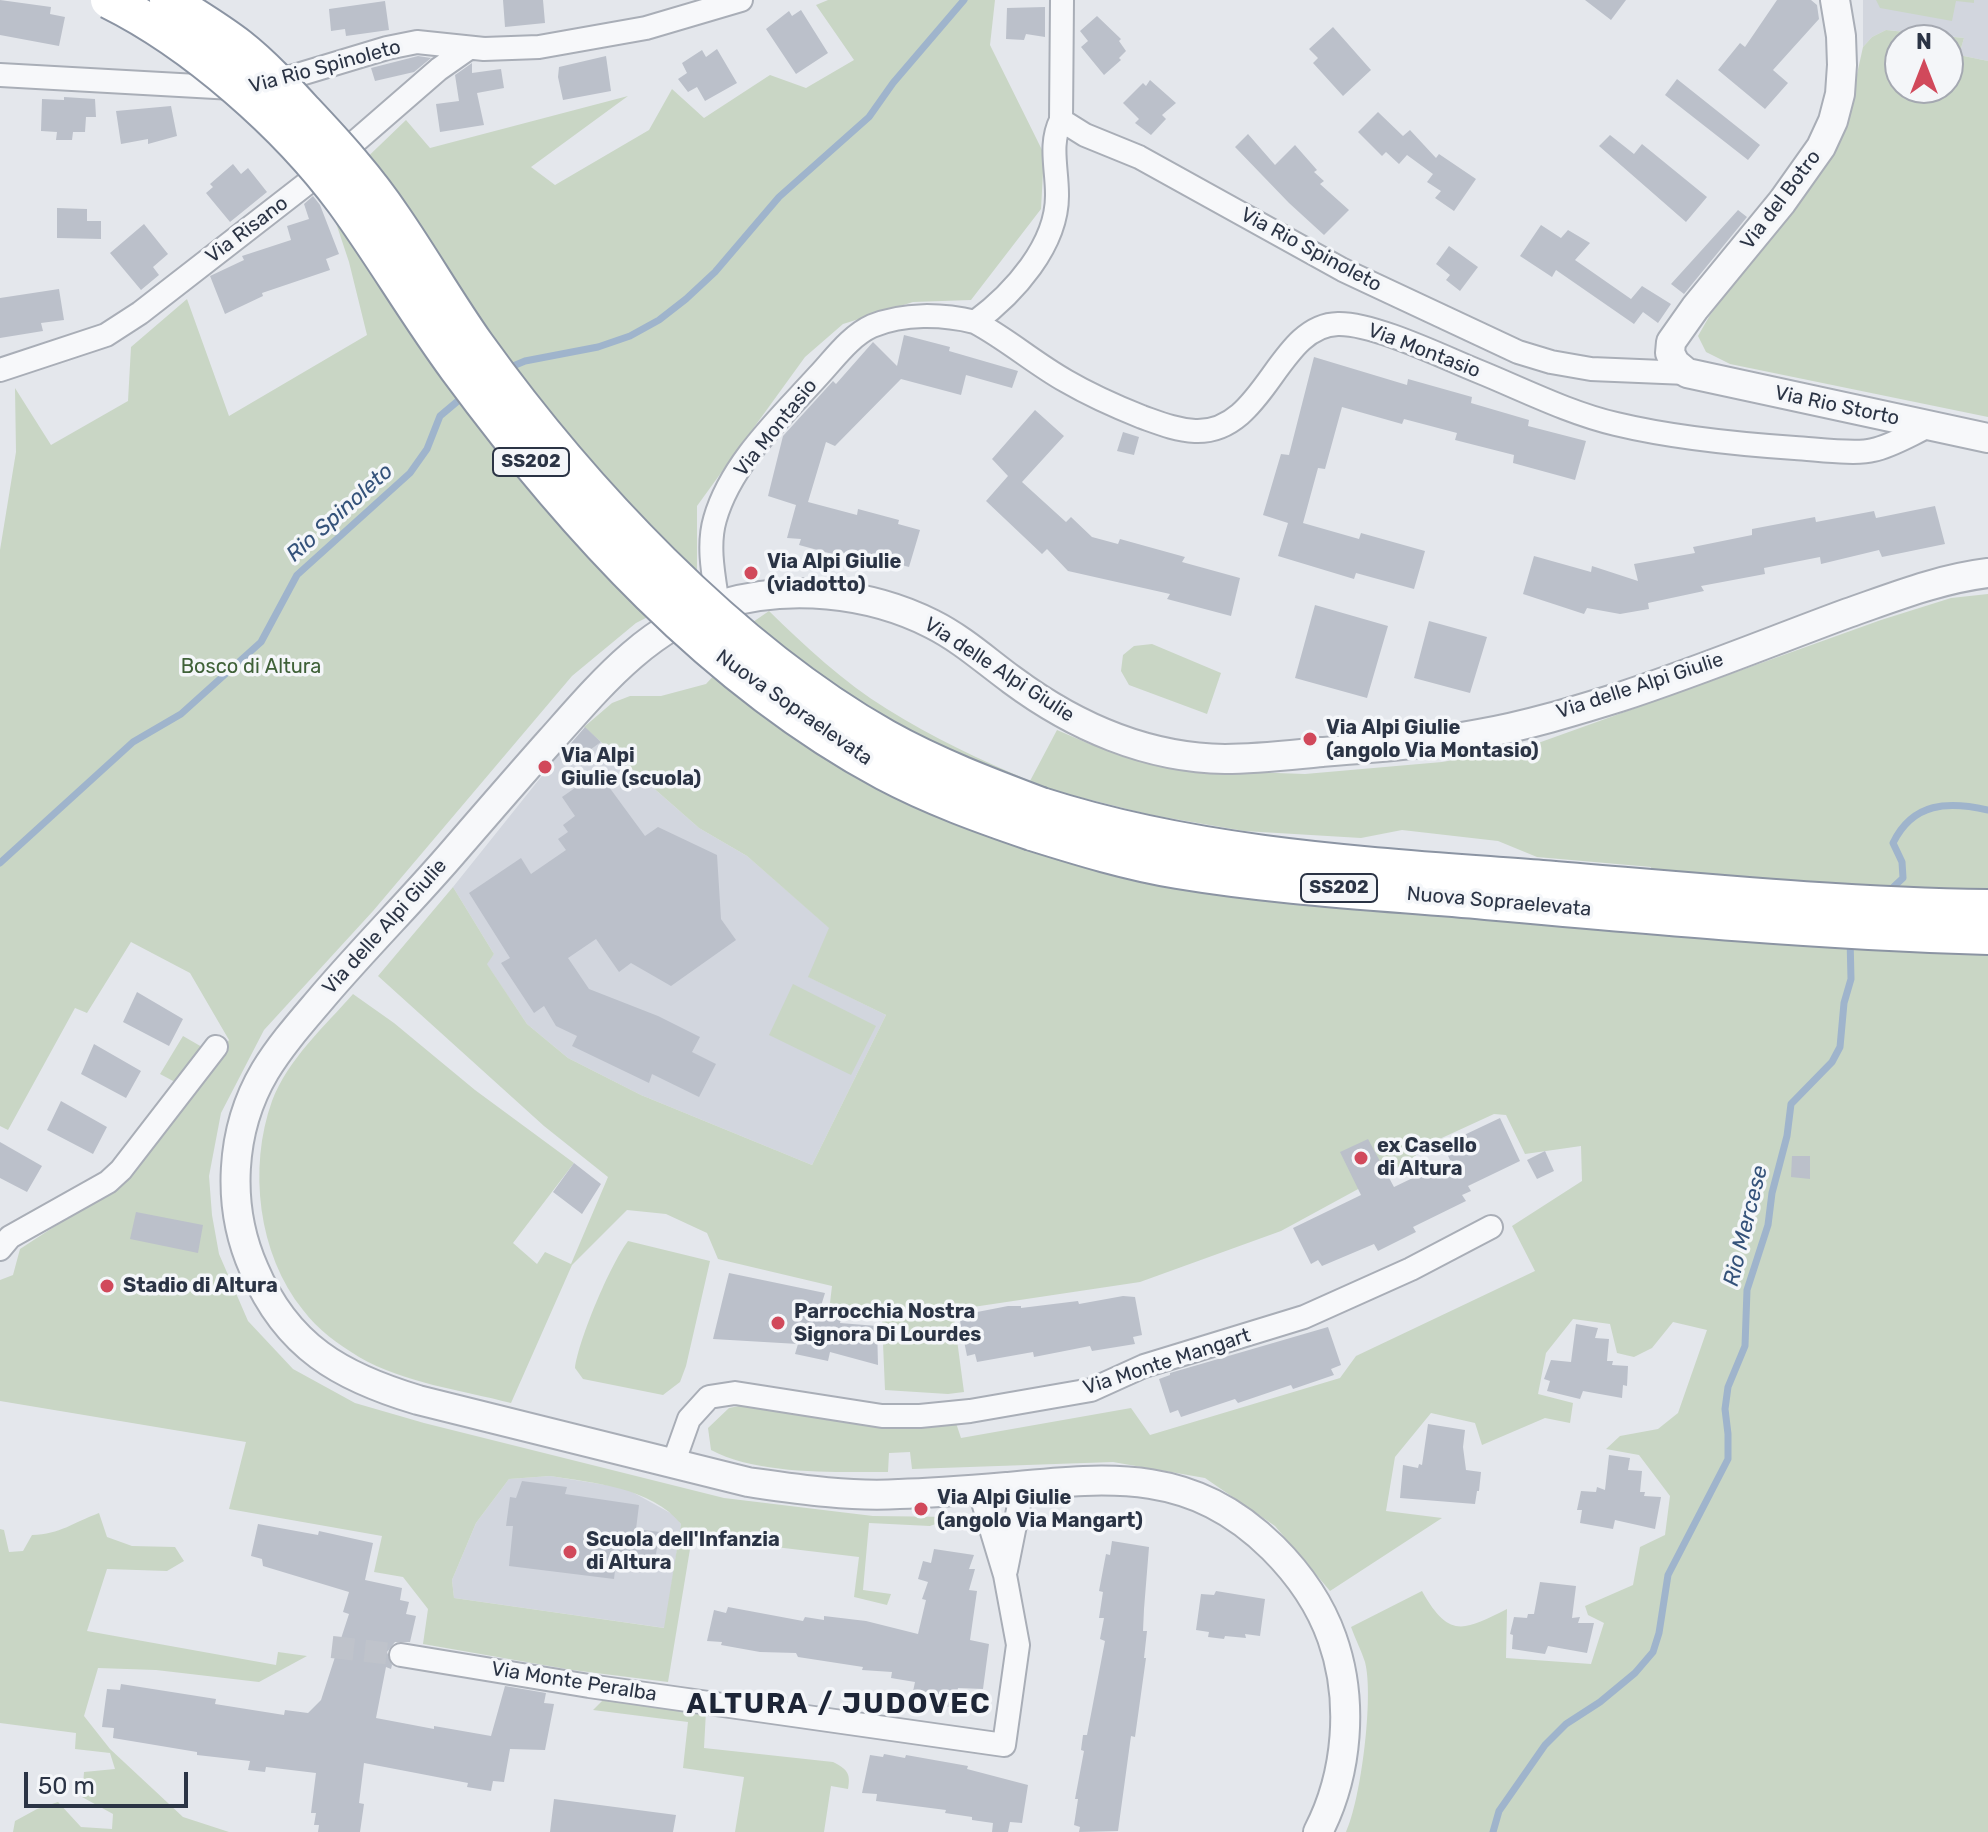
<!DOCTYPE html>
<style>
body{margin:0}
#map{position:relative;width:1988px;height:1832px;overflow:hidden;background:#e4e7ec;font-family:Rubik,sans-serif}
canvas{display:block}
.north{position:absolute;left:1884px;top:24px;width:80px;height:80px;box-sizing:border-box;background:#f4f6f9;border:2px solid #a4a8b1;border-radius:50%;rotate:0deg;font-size:22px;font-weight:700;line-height:32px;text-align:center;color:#2b3445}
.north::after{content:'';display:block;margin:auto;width:28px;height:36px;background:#d1495b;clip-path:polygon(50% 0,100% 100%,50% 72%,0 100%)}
.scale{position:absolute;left:24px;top:1772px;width:164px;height:36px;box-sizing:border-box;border:4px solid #2b3445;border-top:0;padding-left:10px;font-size:24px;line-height:28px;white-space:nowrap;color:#2b3445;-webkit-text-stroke:6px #f4f6f9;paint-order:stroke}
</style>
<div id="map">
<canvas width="1988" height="1832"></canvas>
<div class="north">N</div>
<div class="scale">50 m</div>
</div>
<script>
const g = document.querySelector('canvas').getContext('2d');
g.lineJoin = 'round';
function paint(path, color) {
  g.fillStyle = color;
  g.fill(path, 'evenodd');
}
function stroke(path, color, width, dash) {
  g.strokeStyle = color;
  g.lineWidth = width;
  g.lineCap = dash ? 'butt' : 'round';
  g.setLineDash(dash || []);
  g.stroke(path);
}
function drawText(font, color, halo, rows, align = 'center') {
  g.font = font + ' Rubik,sans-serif';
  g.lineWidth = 7;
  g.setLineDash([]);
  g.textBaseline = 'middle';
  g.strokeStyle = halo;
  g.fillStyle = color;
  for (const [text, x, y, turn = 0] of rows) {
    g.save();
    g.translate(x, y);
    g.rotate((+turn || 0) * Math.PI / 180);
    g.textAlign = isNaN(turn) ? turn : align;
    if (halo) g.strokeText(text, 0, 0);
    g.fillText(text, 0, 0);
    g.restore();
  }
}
paint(new Path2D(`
 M1863 0H1988V61L1959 55 1964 38 1921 33 1886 30 1872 37 1863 47Z
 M601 742 699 828 747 856 830 928 809 977 886 1015 812 1165 641 1095 568 1058 527 1024 486 963 494 954 453 887 565 747 575 761Z
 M550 1476 625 1488 674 1515 681 1524 665 1628 454 1598 452 1580 476 1523 509 1479Z`), '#d2d6de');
paint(new Path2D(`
 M828 0H995L990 45 1044 154 1041 209 971 300 913 302 843 324 805 357 697 506V592L636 623 572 676 373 911 264 1030 221 1113 209 1176 212 1215 219 1254 248 1321 293 1369 355 1403 424 1423 724 1498 873 1516 955 1517 930 1526 869 1523 863 1590 891 1594 887 1605 854 1597 859 1557 692 1537 668 1682 572 1670 423 1644 428 1609 403 1577 374 1572 382 1536 229 1509 246 1442 0 1401V1280L13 1275 20 1249 121 1183 229 1040 190 973 131 942 87 1013 75 1008 8 1130 0 1126V550L16 452 15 388 51 445 128 401 131 347 187 299 229 416 367 335 349 262 327 196 406 120 430 148 628 96 531 167 555 185 649 130 672 89 704 118 770 75 806 88 854 60 816 5ZM550 1476C593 1483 651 1487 681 1524L664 1628 454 1598 452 1580 476 1523 509 1479Z
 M1876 0H1974V3L1956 1 1952 21 1880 8Z
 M1886 30 1964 38 1959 55 1988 61V417L1730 364 1706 352 1698 336 1710 315 1823 168 1844 133 1863 47 1872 37ZM1900 40H1948V88H1900Z
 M1988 594V1832H1346C1361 1800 1374 1696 1365 1662 1361 1650 1355 1638 1351 1627L1422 1591C1449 1639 1463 1631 1507 1609L1506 1658 1591 1664 1604 1623 1588 1615 1585 1606 1633 1585 1640 1547 1665 1535 1670 1496 1639 1455 1606 1449 1620 1436 1658 1429 1678 1413 1707 1330 1673 1322 1652 1348 1634 1357 1617 1353 1610 1324 1573 1319 1546 1353 1538 1394 1573 1403 1570 1423 1545 1418 1482 1445 1475 1423 1431 1413 1395 1457 1386 1511 1442 1518 1330 1591 1275 1526 1205 1478 1113 1462 912 1469 910 1452 889 1453 888 1472C836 1472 757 1475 711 1450L708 1428 729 1408 754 1403 880 1428 956 1423 961 1438 1131 1408 1150 1435 1340 1378 1356 1356 1535 1271 1512 1226 1582 1181 1581 1146 1525 1154 1506 1115 1494 1114 1433 1142 1406 1163 1281 1231 1140 1282 953 1310 964 1392 948 1394 885 1390 882 1320 830 1303 832 1286 718 1259 707 1233 666 1214 627 1210 572 1265 511 1403C461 1390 404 1383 359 1357 338 1344 318 1330 303 1310 258 1254 248 1168 272 1101 288 1059 325 1026 353 994L394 1023 475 1090 574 1163 513 1243 537 1264 545 1252 571 1264 608 1177 544 1126 378 976 453 887 494 954 487 964 527 1024 568 1058 641 1095 812 1165 886 1015 808 977 829 928 747 856 699 828 584 727 612 703 630 696H661L706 684 717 672 734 635 769 611C805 646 843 682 887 709 933 738 981 760 1030 781L1057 730 1092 745 1191 770 1305 774 1442 762 1527 747 1881 620 1951 598ZM1047 789 1151 815 1244 831 1361 838 1402 830 1498 841 1537 857 1651 867 1653 888 1650 935 1206 890 1103 872 1026 849Z
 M1152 644 1221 673 1207 714 1129 685 1121 671 1123 655 1134 646Z
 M793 984 876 1026 851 1075 769 1035Z
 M183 1036 202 1047 175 1082 160 1074Z
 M628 1241 710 1261 686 1366 680 1382 663 1395 583 1379 575 1368C579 1339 610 1265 628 1241Z
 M99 1513 107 1537 132 1546 175 1547 184 1561 167 1571 107 1569 87 1631 276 1665 278 1652 307 1656 259 1682 156 1670 98 1668 84 1716 110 1749 183 1817 229 1832H13L15 1821 37 1809 58 1802 81 1827 112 1829 113 1814 82 1797 84 1772 115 1769 110 1753 75 1749 76 1733 0 1723V1529L4 1530 9 1552 23 1551 32 1535C61 1534 72 1523 99 1513Z
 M605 1698 706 1711 704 1748 833 1762C847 1769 851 1773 848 1789L831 1786 824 1832H735L744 1777 683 1768 688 1722 593 1710Z`), '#c9d6c5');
stroke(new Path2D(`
 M506 369 525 361 598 347 630 336 659 320 686 299 715 272 779 197 869 117 893 83 964 0
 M0 863 133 742 181 714 261 642 297 575 410 473 427 449 440 416 465 395
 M1888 892 1903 878 1902 862 1893 843C1913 802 1948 801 1988 810
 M1493 1832 1499 1811 1545 1745 1566 1724 1600 1702 1635 1673 1653 1652 1659 1633 1668 1575 1728 1459V1434L1725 1409 1728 1387 1745 1346 1747 1290 1768 1225 1772 1193 1787 1136 1791 1104 1832 1062 1840 1047 1844 1003 1851 979 1850 938`), '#9fb4cc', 7);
paint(new Path2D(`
 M0 0 51 7 50 14 65 17 59 46 0 35Z
 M503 0H543L545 23 505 27Z
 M1585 0H1626L1611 20Z
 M1777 0H1811L1817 5 1819 19 1773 70 1788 83 1765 109 1718 70 1740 43 1745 47Z
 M385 1 389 30 346 36 345 29 331 31 329 9Z
 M1045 7V37L1026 34 1024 40 1006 39 1007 8Z
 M801 10 828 53 796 74 766 29 789 11 792 16Z
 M1097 16 1121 39 1119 41 1126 51 1119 58 1121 60 1104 75 1081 47 1088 41 1080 31Z
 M1333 27 1371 70 1343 96 1313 63 1318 58 1309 49Z
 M717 49 737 83 705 101 697 87 688 92 678 79 687 73 682 63 702 50 706 57Z
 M418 56 431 58 414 72 375 81 371 68Z
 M606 56 611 91 563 100 558 77 559 67Z
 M472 63V73L501 69 504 88 477 93 484 125 440 132 436 104 459 101 455 75Z
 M1677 79 1760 145 1748 160 1665 95Z
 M1150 80 1176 103 1162 115 1166 119 1151 135 1135 123 1139 119 1123 103 1143 83 1146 86Z
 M64 97 95 99 96 117H86L85 132H73L72 140H56L57 132 41 131 42 99 64 100Z
 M171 106 177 136 148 144V139L121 144 116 111Z
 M1378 112 1403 136 1410 130 1436 158 1439 154 1476 179 1454 211 1435 198 1441 191 1427 182 1433 174 1407 155 1399 164 1386 152 1382 156 1358 132Z
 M1248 134 1275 165 1295 145 1317 170 1314 172 1324 181 1320 184 1349 210 1324 235 1289 203 1235 147Z
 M1610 135 1634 154 1642 144 1707 197 1686 222 1599 146Z
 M233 164 241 174 248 168 267 192 230 222 206 193 213 187 210 184Z
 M313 196 320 205 339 254 326 259 330 270 262 293 263 296 225 314 210 276 244 260 242 256 291 240 287 226 309 219 304 204Z
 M57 208 87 209V221H101V239L57 238Z
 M1738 210 1747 217 1684 294 1671 284Z
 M144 224 168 254 153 267 159 275 141 290 110 253Z
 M1541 225 1561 238 1568 230 1590 243 1575 260 1631 299 1642 286 1671 304 1658 323 1643 312 1634 324 1556 270 1552 277 1520 256Z
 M1449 246 1478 267 1460 291 1446 280 1450 275 1436 264Z
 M59 289 64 320 41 323 43 331 0 338V298Z
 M904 335 950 347 949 351 1018 371 1012 388 966 375 961 395 901 379 835 446 826 442 808 502 857 515 858 509 899 520 898 524 920 530 909 567 849 551 848 554 838 551 836 555 799 545 801 539 787 538 796 505 768 496 783 436 833 381 836 384 873 342 897 366Z
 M1314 357 1407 385 1408 379 1472 397 1471 403 1529 420 1528 426 1586 441 1575 480 1513 463 1514 455 1455 440 1457 433 1404 419 1402 424 1342 407 1325 469 1318 468 1303 523 1359 539 1361 533 1425 551 1414 589 1356 573 1354 579 1278 556 1288 523 1263 515 1281 454 1289 455Z
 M1035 410 1064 436 1022 482 1066 522 1071 517 1092 537 1118 544 1120 539 1185 557 1182 562 1240 578 1231 616 1167 599 1170 594 1068 571 1047 549 1042 554 986 501 1008 476 992 459Z
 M1123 432 1139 437 1134 455 1117 451Z
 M1935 506 1945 544 1882 557 1879 550 1821 564 1820 557 1764 568 1765 574 1701 586 1704 591 1648 603 1649 609 1620 614 1587 608 1584 614 1523 594 1534 556 1591 572 1592 566 1638 581 1634 564 1695 553 1693 547 1752 535V529L1815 517 1816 522 1874 511 1876 518Z
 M1315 605 1388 626 1367 698 1295 678Z
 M1429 621 1487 637 1470 693 1414 678Z
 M585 727 601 742 575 761 566 749Z
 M598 772 645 836 658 827 717 855 721 919 736 940 671 986 631 963 619 972 596 939 568 958 589 989 658 1016 700 1037 692 1052 716 1064 699 1097 652 1074 649 1083 572 1046 577 1036 556 1026 544 1006 534 1013 501 963 510 958 469 893 521 858 531 874 566 850 558 839 568 832 563 825 575 816 562 797Z
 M137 992 183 1019 169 1046 123 1022Z
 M94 1044 141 1071 126 1098 81 1074Z
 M61 1101 107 1127 93 1154 47 1130Z
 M1500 1118 1520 1161 1468 1186 1471 1191 1462 1195 1466 1201 1413 1227 1416 1232 1378 1251 1374 1244 1322 1266 1318 1260 1311 1264 1293 1228 1361 1195 1340 1152 1368 1139 1394 1187 1450 1160 1443 1145Z
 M0 1142 42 1166 27 1192 0 1178Z
 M1545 1151 1554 1171 1537 1179 1527 1160Z
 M1792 1156H1810V1179L1791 1177Z
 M574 1163 601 1184 582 1214 553 1192Z
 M136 1212 203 1225 198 1253 130 1239Z
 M729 1273 825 1293 821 1306 842 1315 840 1323 877 1326 878 1365 830 1352 828 1361 795 1354 798 1344 713 1339Z
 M1123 1296 1135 1297 1142 1335 1133 1337 1135 1344 1092 1351 1090 1346 1034 1357 1033 1352 977 1362 975 1354 967 1356 960 1321 971 1319 972 1313 1008 1306H1021V1308L1078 1301 1079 1304Z
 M1576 1324 1598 1328 1595 1338 1609 1339 1607 1361H1613L1612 1365 1628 1366 1627 1386 1623 1385 1622 1398 1583 1391 1580 1399 1547 1391 1550 1381 1544 1379 1551 1360 1571 1362Z
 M1328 1327 1341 1365 1331 1369 1334 1375 1293 1389 1291 1385 1238 1403 1235 1399 1181 1417 1178 1410 1170 1413 1159 1379 1170 1375V1373Z
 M1428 1424 1465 1430 1463 1447 1466 1470 1481 1472 1479 1491H1477L1475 1504 1400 1498 1403 1465 1418 1468 1419 1464 1422 1465Z
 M1609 1455 1630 1458 1628 1470 1642 1471 1640 1492H1645L1644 1496 1661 1497 1655 1529 1615 1520 1613 1529 1580 1523 1582 1510H1577L1581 1491 1596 1492 1597 1487 1605 1490Z
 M522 1481 567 1487 565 1494 639 1505 636 1529 660 1532 655 1559 617 1554 614 1579 509 1566 513 1526H506L510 1497 516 1498Z
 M258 1524 318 1535 319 1531 373 1543 365 1580 402 1588 400 1600 409 1602 406 1614 416 1616 410 1642H395L387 1652 392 1665 391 1669 386 1667 376 1718 434 1729V1726L491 1736 505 1686 546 1693 544 1703 554 1704 545 1750 510 1749 504 1782 493 1781 491 1791 467 1787 468 1783 364 1763 359 1803 364 1804 360 1832H318L319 1825H314L316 1813H311L316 1773 266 1767 265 1772 248 1770 250 1761 197 1755V1752L113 1738 114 1728 102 1727 107 1689 120 1690 121 1684 216 1699 215 1704 284 1715 285 1710 308 1713 321 1700 349 1614 343 1612 349 1592 263 1566 262 1559 251 1556Z
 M1112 1541 1149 1547 1144 1609 1143 1631H1147L1144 1658H1146L1135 1737 1131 1736 1118 1831 1079 1832 1080 1827 1074 1825 1078 1799H1075L1084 1751 1081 1750 1083 1735H1087L1105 1641 1100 1639 1104 1618H1099L1103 1592 1099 1591 1106 1554 1110 1555Z
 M934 1549 974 1555 969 1569H975L969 1590 977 1591 970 1640 989 1644 983 1689 958 1688 955 1708 911 1701 915 1682 891 1678 892 1672 862 1670 863 1667 798 1657 796 1653 760 1652 721 1645 722 1642 707 1641 714 1610 726 1613 728 1607 803 1621 805 1617 824 1620V1616L866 1621 918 1634 926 1600 922 1599 928 1582 918 1579 923 1561 931 1563Z
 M1540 1582 1576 1586 1572 1618 1580 1617 1578 1623H1594L1587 1653 1548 1646 1545 1654 1512 1649 1513 1635 1510 1634 1514 1617 1527 1618 1528 1614H1534Z
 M1216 1591 1265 1599 1260 1636 1245 1634 1246 1638 1225 1636 1224 1639 1208 1637 1209 1632 1196 1630 1201 1594 1214 1595Z
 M884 1754 905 1758 906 1755 968 1766 967 1769 1028 1785 1022 1823 1010 1822 1008 1832H992L993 1823 972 1820V1817L945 1813 946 1810 876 1801 877 1794 862 1793 870 1755 883 1757Z
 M554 1799 676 1815 673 1832H550Z`), '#bbc0ca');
stroke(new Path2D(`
 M332 1647 401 1655`), '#bfc3cb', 22, [22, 11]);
const minor = new Path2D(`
 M1062 0 1061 120 1085 135 1139 157 1343 270 1518 352 1551 362 1591 369 1687 373
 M0 75 251 89 387 48 417 42 484 49 539 47 646 28 741 0
 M1061 120C1049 144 1057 168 1057 194 1058 245 1013 294 975 322 1007 339 1034 363 1066 381 1090 395 1117 407 1142 417 1159 423 1176 430 1195 431 1265 434 1277 325 1338 324 1374 323 1445 358 1480 372 1524 390 1569 413 1616 424 1674 438 1736 444 1795 448 1815 449 1856 455 1873 450 1892 446 1911 434 1929 426
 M0 370 106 335 140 313 310 181 439 69 469 48
 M718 605C714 578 707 546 715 519 731 463 780 418 818 376 834 359 850 336 872 326 904 313 942 314 975 322
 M0 1249 10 1237 108 1182 121 1170 216 1047
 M673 1464 689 1419 709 1397 735 1393 882 1416H920L970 1411 1091 1390 1144 1366 1304 1317 1411 1269 1491 1227
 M1006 1570 1023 1485
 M401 1655 589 1686 1004 1745 1018 1645 1005 1575 979 1489`);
const tertiary = new Path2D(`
 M1835 0 1841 36 1842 65 1840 94 1833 121 1821 147 1782 202 1695 308 1671 342 1670 353 1675 363 1687 373 1988 438
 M1318 1832C1348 1774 1354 1700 1332 1638 1320 1604 1298 1573 1273 1548 1192 1468 1111 1477 1007 1487 971 1490 935 1493 899 1494 849 1497 797 1489 748 1482L418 1400C341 1377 287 1347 254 1269 226 1206 230 1130 265 1071 282 1043 304 1019 325 994 367 945 413 899 455 850 487 813 519 776 551 740 599 686 647 627 719 605 788 584 869 592 932 624 962 639 986 661 1012 680 1074 726 1147 758 1225 759 1257 759 1290 755 1322 752 1374 748 1427 744 1479 734 1526 726 1575 711 1620 697 1697 672 1772 641 1848 613 1894 597 1939 579 1988 573`);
const trunk = new Path2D(`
 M1041 806C1203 858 1374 866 1542 879 1690 891 1839 906 1988 908
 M1032 832C1080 847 1129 862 1178 870 1280 887 1384 892 1486 901 1653 916 1820 931 1988 936`);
stroke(minor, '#a9aeb7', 26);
stroke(tertiary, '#a9aeb7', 32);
stroke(trunk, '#8b94a3', 40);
stroke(minor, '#f7f8fa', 22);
stroke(tertiary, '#f7f8fa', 28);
stroke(trunk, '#fff', 36);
const trunkBridge = new Path2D(`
 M109 0C194 42 288 125 344 201 384 256 418 315 458 369 573 525 713 679 885 772 932 797 982 815 1032 832
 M168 0C192 15 217 30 239 47 263 66 283 88 304 111 336 145 367 179 393 218 422 260 447 304 476 345 580 490 730 650 885 738 935 766 988 786 1041 806`);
stroke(trunkBridge, '#8b94a3', 40, []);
stroke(trunkBridge, '#fff', 36);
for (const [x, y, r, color] of [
 [751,573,8,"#d1495b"],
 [1310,739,8,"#d1495b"],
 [545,767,8,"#d1495b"],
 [1361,1158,8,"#d1495b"],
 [107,1286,8,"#d1495b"],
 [778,1323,8,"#d1495b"],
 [921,1509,8,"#d1495b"],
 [570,1552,8,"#d1495b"]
]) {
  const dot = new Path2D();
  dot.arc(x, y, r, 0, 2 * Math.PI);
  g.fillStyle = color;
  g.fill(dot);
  stroke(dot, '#f4f6f9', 3);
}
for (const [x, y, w] of [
 [531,462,76],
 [1339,888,76]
]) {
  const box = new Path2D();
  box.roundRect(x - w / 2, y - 14, w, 28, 6);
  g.fillStyle = '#f4f6f9';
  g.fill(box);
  stroke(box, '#2b3445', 2);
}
drawText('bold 18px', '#2b3445', null, [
 ["SS202",531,462],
 ["SS202",1339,888]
]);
drawText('20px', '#2b3445', '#f4f6f9', [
 ["Via Rio Spinoleto",325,67,-15],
 ["Via del Botro",1781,200,-53],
 ["Via Risano",247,230,-37],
 ["Via Rio Spinoleto",1311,250,28],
 ["Via Montasio",1424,351,21],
 ["Via Rio Storto",1837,406,12],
 ["Via Montasio",776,428,-51],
 ["Via delle Alpi Giulie",999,670,33],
 ["Via delle Alpi Giulie",1640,686,-18],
 ["Nuova Sopraelevata",794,708,35],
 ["Nuova Sopraelevata",1499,902,5],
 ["Via delle Alpi Giulie",385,927,-48],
 ["Via Monte Mangart",1167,1362,-18],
 ["Via Monte Peralba",574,1682,9]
]);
drawText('bold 20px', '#2b3445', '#f4f6f9', [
 ["Via Alpi Giulie",767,562],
 ["(viadotto)",767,585],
 ["Via Alpi Giulie",1326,728],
 ["(angolo Via Montasio)",1326,751],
 ["Via Alpi",561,756],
 ["Giulie (scuola)",561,779],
 ["ex Casello",1377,1146],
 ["di Altura",1377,1169],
 ["Stadio di Altura",123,1286],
 ["Parrocchia Nostra",794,1312],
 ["Signora Di Lourdes",794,1335],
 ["Via Alpi Giulie",937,1498],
 ["(angolo Via Mangart)",937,1521],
 ["Scuola dell'Infanzia",586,1540],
 ["di Altura",586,1563]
], 'left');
drawText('20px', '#3f6138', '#f4f6f9', [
 ["Bosco di Altura",251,667]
]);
drawText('italic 22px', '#34527a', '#f4f6f9', [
 ["Rio Spinoleto",340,513,-42],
 ["Rio Mercese",1746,1226,-76]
]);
g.letterSpacing = '2px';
drawText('bold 28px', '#1d2536', '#f4f6f9', [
 ["ALTURA / JUDOVEC",839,1705]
]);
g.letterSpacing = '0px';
</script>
